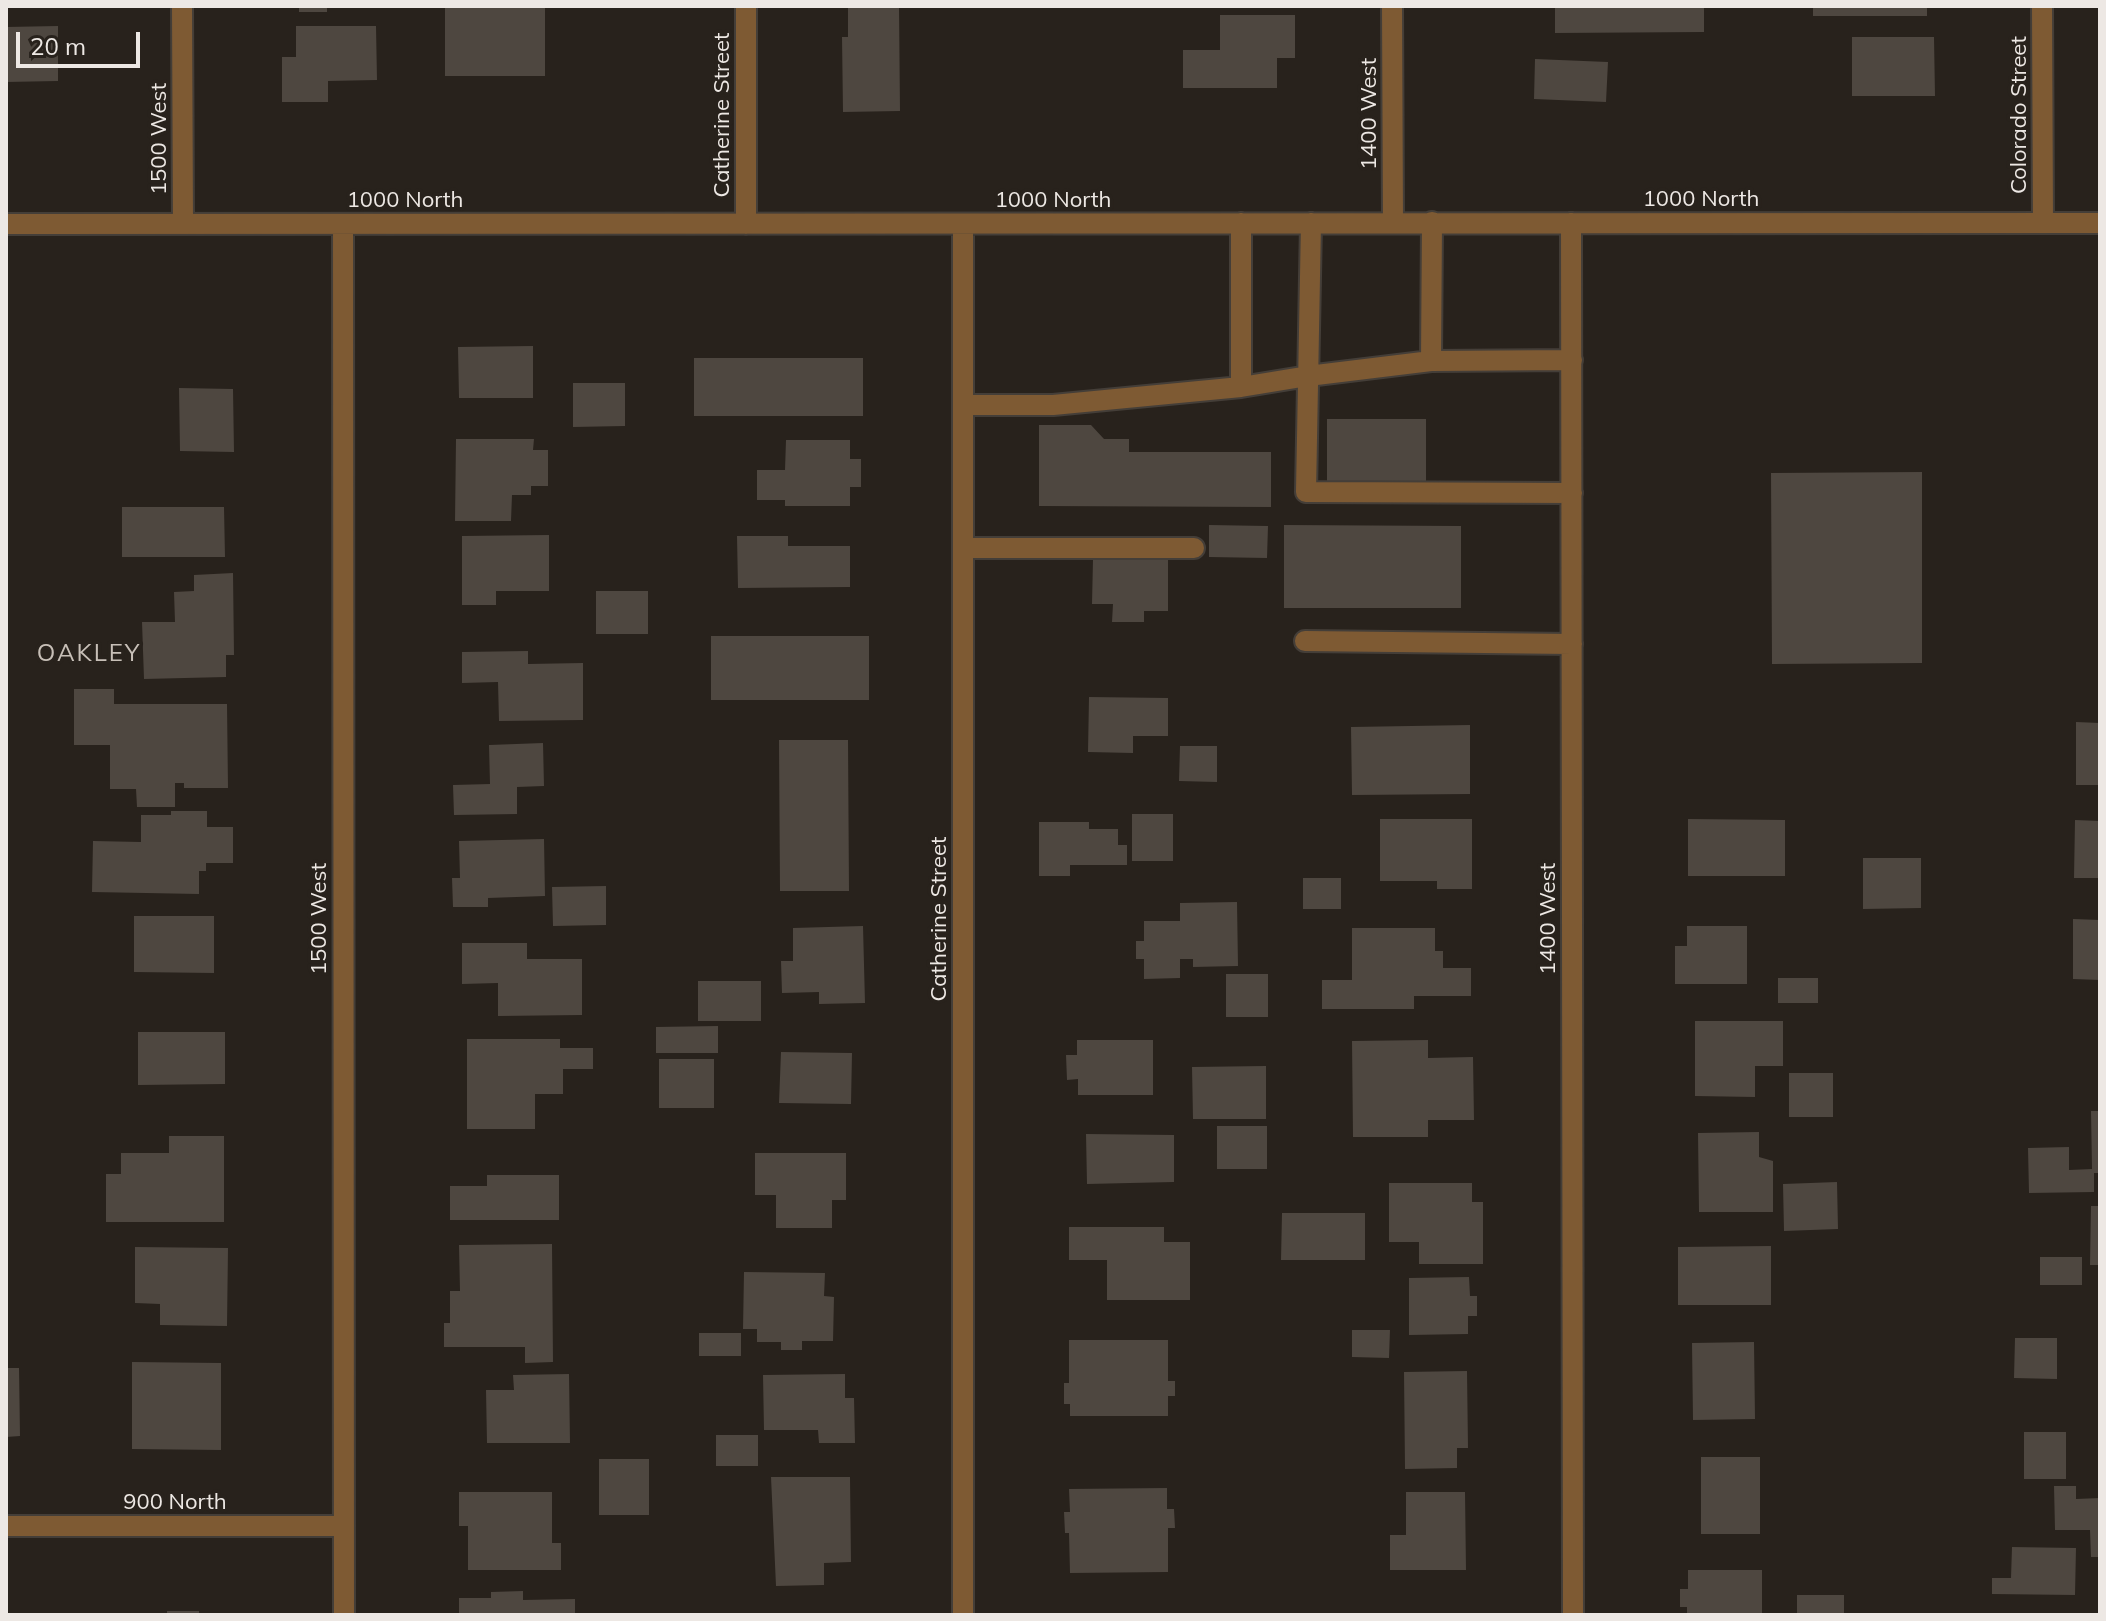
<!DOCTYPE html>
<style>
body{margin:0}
#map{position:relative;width:2106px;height:1621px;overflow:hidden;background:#28221c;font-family:Mulish,sans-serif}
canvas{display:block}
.frame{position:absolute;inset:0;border:8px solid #ede8e4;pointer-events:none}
.scale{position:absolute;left:16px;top:32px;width:124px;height:36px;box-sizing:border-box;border:4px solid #ede8e4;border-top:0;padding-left:10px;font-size:24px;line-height:28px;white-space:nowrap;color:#ede8e4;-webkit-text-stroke:6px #28221c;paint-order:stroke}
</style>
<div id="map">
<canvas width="2106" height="1621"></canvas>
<div class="frame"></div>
<div class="scale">20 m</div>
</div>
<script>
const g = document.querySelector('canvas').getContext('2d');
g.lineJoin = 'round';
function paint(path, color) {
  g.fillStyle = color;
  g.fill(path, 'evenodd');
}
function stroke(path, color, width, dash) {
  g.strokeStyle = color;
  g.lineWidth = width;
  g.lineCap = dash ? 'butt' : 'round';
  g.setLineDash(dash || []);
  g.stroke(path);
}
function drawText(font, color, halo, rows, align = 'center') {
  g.font = font + ' Mulish,sans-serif';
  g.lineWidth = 7;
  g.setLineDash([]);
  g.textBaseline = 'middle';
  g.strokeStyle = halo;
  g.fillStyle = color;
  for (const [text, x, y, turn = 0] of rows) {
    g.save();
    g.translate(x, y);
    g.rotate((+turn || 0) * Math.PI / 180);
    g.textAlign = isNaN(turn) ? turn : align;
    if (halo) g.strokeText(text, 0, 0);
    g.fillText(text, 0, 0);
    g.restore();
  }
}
paint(new Path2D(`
 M299 6H327V12H299Z
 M445 6H545V76H445Z
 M848 6H899L900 111 843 112 842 37H848Z
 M1555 6H1704V32L1555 33Z
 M1813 6H1927V16H1813Z
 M1220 15H1295V58H1277V88H1183V50H1220Z
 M58 26V81L6 82V27Z
 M296 26H376L377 80 328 81V102H282V57H296Z
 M1852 37H1934L1935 96H1852Z
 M1535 59 1608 62 1606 102 1534 99Z
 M533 346V398H459L458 347Z
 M694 358H863V416H694Z
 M573 383H625V426L573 427Z
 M179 388 233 389 234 452 180 451Z
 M1327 419H1426V481H1327Z
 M1039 425H1091L1104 439H1129V452H1271V507L1039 506Z
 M456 439H534L533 450H548V486H531V495H512L511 521H455Z
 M786 440H850V459H861V487H850V506H785V500H757V470H785Z
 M1922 472V663L1772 664 1771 473Z
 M122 507H224L225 557H122Z
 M1209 525 1268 526 1267 558 1209 557Z
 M1284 525 1461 526V608H1284Z
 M549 535V591H496V605H462V536Z
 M737 536H788V546H850V587L738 588Z
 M1093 559H1168V611H1144V622H1112L1113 604H1092Z
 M233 573 234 655H226V677L144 679 142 622H175L174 592 194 591V575Z
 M596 591H648V634H596Z
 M711 636H869V700H711Z
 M528 651V664L583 663V720L499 721 498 682 462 683V652Z
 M74 689H114V704H227L228 788H184V783H175V807H137L136 789H110V745H74Z
 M1089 697 1168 698V736H1133V753L1088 752Z
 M2076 722 2100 723V785H2076Z
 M1470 725V794L1352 795 1351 727Z
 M779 740H848L849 891H780Z
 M543 743 544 786 517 787V814L454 815 453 785 490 784 489 745Z
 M1180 746H1217V782L1179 781Z
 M171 811H207V827H233V863H206V871H199V894L92 892 93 841 141 842V815H171Z
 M1132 814H1173V861H1132Z
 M1380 819H1472V889H1437V881H1380Z
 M1688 819 1785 820V876H1688Z
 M2075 820 2100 821V878H2074Z
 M1039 822H1089V829H1118V845H1127V865H1070V876H1039Z
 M544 839 545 896 488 898V907H453L452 878H460L459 841Z
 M1863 858H1921V908L1863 909Z
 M1303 878H1341V909H1303Z
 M606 886V925L553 926 552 887Z
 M1237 902 1238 966 1193 967V959H1180V978L1144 979V959H1136V941H1144V921H1180V903Z
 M134 916H214V973L134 972Z
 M2073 919 2100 920V980L2073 979Z
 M863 926 865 1003 819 1004V992L782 993 781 961H793V928Z
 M1687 926H1747V984H1675V946H1687Z
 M1352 928H1435V951H1443V968H1471V996H1414V1009H1322V980H1352Z
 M462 943H527V959H582V1015L498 1016V983L462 984Z
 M1226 974H1268V1017H1226Z
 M1778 978H1818V1003H1778Z
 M698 981H761V1021H698Z
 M1695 1021H1783V1066H1755V1097L1695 1096Z
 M718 1026V1053H656V1027Z
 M138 1032H225V1084L138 1085Z
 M467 1039H560V1048H593V1069H563V1094H535V1129H467Z
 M1077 1040H1153V1095H1078V1079L1067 1080 1066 1055H1077Z
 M1428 1040V1058L1473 1057 1474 1120H1428V1137H1353L1352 1041Z
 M781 1052 852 1053 851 1104 779 1103Z
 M659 1059H714V1108H659Z
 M1266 1066V1119H1193L1192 1067Z
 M1789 1073H1833V1117H1789Z
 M2091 1111H2100V1173H2094V1192L2029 1193 2028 1148 2069 1147V1170L2092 1169Z
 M1217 1126H1267V1169H1217Z
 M1759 1132V1157L1773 1161V1212H1699L1698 1133Z
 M1086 1134 1174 1135V1182L1087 1184Z
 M169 1136H224V1222H106V1174H121V1153H169Z
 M755 1153H846V1200H832V1228H776V1195H755Z
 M487 1175H559V1220H450V1186H487Z
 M1837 1182 1838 1229 1784 1231 1783 1184Z
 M1389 1183H1472V1202H1483V1264H1419V1242H1389Z
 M2091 1206H2100V1265H2090Z
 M1282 1213H1365V1260H1281Z
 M1069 1227H1164V1242H1190V1300H1107V1260H1069Z
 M552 1244 553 1362 525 1363V1347H444V1323H450V1291H460L459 1245Z
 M1771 1246V1305H1678V1247Z
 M135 1247 228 1248 227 1326 160 1325V1304L135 1303Z
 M2040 1257H2082V1285H2040Z
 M744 1272 825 1273 824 1296 834 1297 833 1341H802V1350H781V1342H757V1329H743Z
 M1469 1277 1470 1296H1477V1316H1468V1334L1409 1335V1278Z
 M1352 1330H1390L1389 1358 1352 1357Z
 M699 1333H741V1356H699Z
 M2015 1338H2057V1379L2014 1378Z
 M1069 1340H1168V1381H1175V1396H1168V1416H1070V1404H1064V1383H1069Z
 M1754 1342 1755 1419 1693 1420 1692 1343Z
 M132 1362 221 1363V1450L132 1449Z
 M6 1368H19L20 1436 6 1437Z
 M1467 1371 1468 1448H1457V1468L1405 1469 1404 1372Z
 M569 1374 570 1443H487L486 1390H514L513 1375Z
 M845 1374V1398H854L855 1443H819L818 1430H764L763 1375Z
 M2024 1432H2066V1479H2024Z
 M716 1435H758V1466H716Z
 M1701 1457H1760V1534H1701Z
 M599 1459H649V1515H599Z
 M771 1477H850L851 1562 824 1563V1585L776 1586Z
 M2054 1486H2076V1499L2100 1498V1557H2091L2090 1530H2055Z
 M1167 1488V1509H1174L1175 1528H1168V1572L1070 1573 1069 1533H1065L1064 1512H1070L1069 1489Z
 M459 1492H552V1543H561V1570H468V1526H459Z
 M1406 1492H1465L1466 1570H1390V1535H1406Z
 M2012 1547 2076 1548 2075 1595 1992 1594V1578H2011Z
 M1688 1570H1762V1615H1687V1607H1680V1589H1688Z
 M523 1591V1600L575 1599V1615H459V1598H491V1592Z
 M1797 1595H1844V1615H1797Z
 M167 1611H199V1615H167Z`), '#4e4740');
const minor = new Path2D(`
 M182 6 183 224
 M746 6V224
 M1392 6 1393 222
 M2042 6 2043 223
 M1311 223 1306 492 1572 493
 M1571 223 1573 1615
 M6 224 2100 223
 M343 224 344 1615
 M963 224V1615
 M1431 361 1572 360
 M1241 387 1308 376 1431 361 1432 222
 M963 405H1053L1241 387V223
 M963 548H1194
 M1305 641 1572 644
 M6 1526H344`);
stroke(minor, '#443e38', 24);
stroke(minor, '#7e5a33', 20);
drawText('22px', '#ede8e4', '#28221c', [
 ["1400 West",1369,114,-90],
 ["Catherine Street",722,115,-90],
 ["Colorado Street",2019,115,-90],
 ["1500 West",159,139,-90],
 ["1000 North",1701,199],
 ["1000 North",405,200],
 ["1000 North",1053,200],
 ["1500 West",319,919,-90],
 ["Catherine Street",939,919,-90],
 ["1400 West",1548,919,-90],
 ["900 North",175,1502]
]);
g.letterSpacing = '2px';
drawText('24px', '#c7bfb7', '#28221c', [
 ["OAKLEY",89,654]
]);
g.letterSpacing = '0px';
</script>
